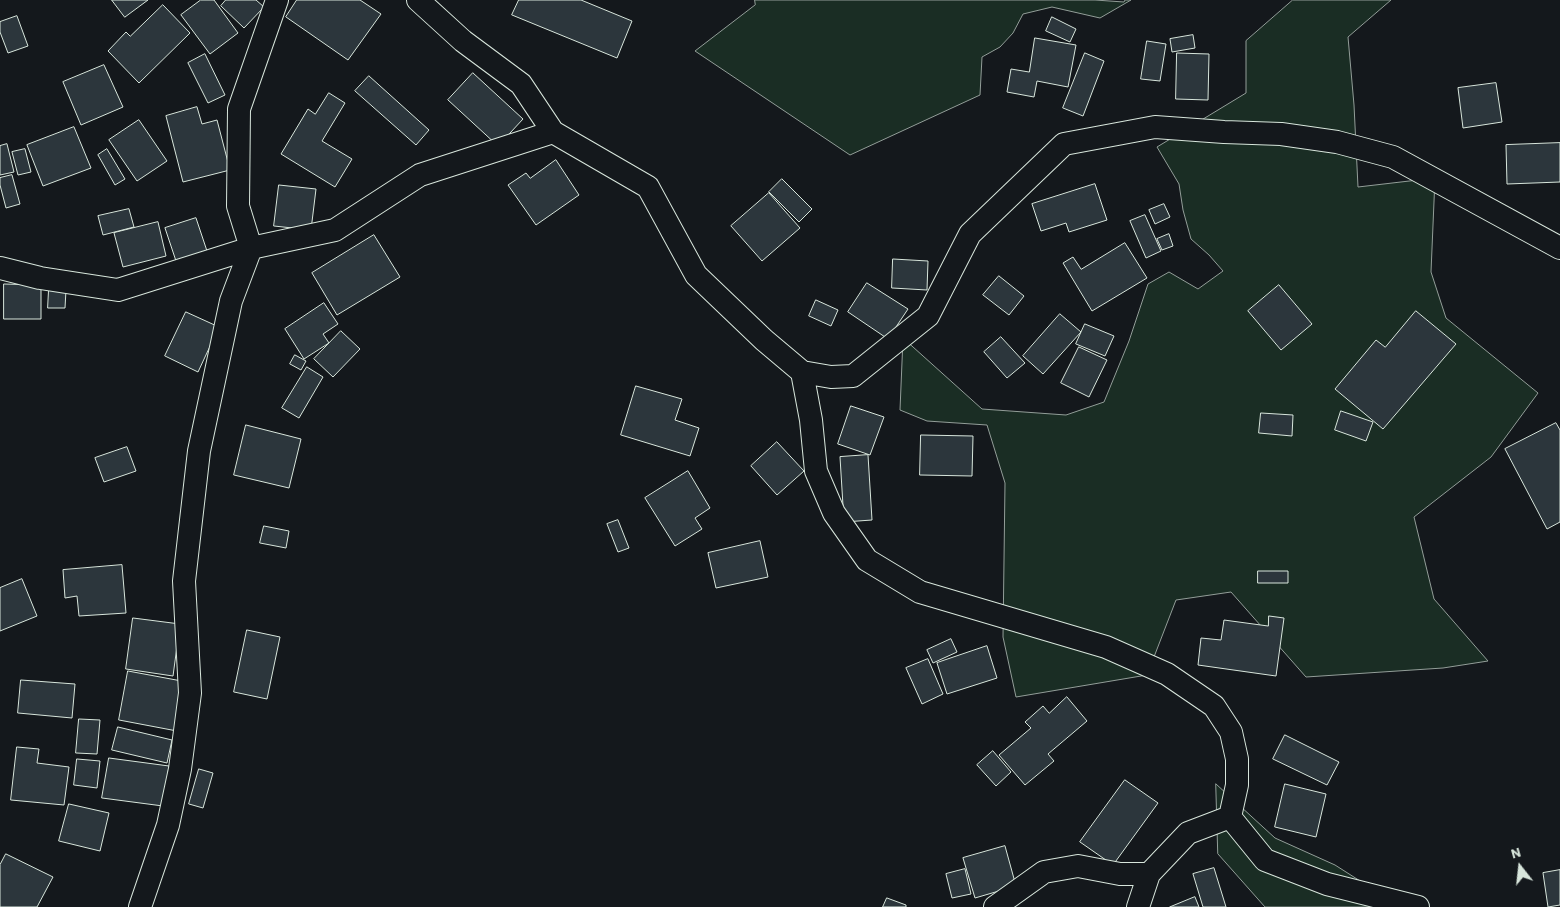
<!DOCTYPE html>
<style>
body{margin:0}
#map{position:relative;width:1560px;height:907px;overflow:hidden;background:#14181c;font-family:Barlow,sans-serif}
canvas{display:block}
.north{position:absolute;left:1495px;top:842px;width:50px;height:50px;-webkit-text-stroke:4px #14181c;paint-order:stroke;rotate:344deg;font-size:14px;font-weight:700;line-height:20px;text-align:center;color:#d8e6dc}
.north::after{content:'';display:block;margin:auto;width:18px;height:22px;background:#d8e6dc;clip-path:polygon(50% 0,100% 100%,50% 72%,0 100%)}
</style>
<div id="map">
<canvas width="1560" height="907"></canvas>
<div class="north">N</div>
</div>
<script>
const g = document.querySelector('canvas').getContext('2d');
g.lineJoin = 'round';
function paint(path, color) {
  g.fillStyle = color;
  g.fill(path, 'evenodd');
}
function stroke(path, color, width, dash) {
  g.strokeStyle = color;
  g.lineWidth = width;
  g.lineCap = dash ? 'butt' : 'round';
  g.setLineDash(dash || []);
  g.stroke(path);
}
const green = new Path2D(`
 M755 0H1095L1124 2 1125 0H1131L1100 18 1052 7 1023 14 1013 33 1000 47 982 57 980 95 850 155 695 51 755 5Z
 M1293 0H1391L1348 37 1354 105 1358 187 1435 178 1431 272 1446 318 1538 393 1491 457 1414 517 1434 599 1488 661 1443 668 1306 677 1231 592 1176 600 1147 675 1016 697 1003 637 1005 483 987 425 927 421 900 410 903 338 982 409 1066 415 1104 402 1129 341 1148 284 1169 272 1198 289 1223 271 1209 255 1191 239 1183 210 1179 184 1157 147 1246 93V41Z
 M1216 784 1275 838 1335 865 1401 907H1265L1218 854Z`);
paint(green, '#1a2d24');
stroke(green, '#939e99', 1);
const building = new Path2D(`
 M112 0H148L125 17Z
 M201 0H214L238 33 210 54 181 15Z
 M226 0H256L264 7 244 28 221 6Z
 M297 0H360L381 14 348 60 286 17Z
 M519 0H581L632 21 617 58 512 15Z
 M163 5 190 33 139 83 108 51 126 32 130 36Z
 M17 16 28 46 8 53 0 32V22Z
 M1052 17 1076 29 1070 42 1046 31Z
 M1193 35 1195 48 1172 52 1170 39Z
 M1035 38 1076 45 1068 87 1037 81 1034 97 1007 92 1011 69 1029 72Z
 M1147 41 1166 44 1160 81 1141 79Z
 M1085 53 1104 61 1083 116 1063 108Z
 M1177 53 1209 54 1208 100 1176 99Z
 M205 54 225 95 208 103 188 63Z
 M104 65 123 107 81 125 63 82Z
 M473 73 523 119 498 146 448 100Z
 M369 76 429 130 416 145 355 91Z
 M1496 83 1502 122 1463 128 1458 88Z
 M329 93 345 103 322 141 352 159 335 187 281 154 308 109 315 114Z
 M197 107 202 124 217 120 230 170 183 182 166 116Z
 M139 120 167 161 137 181 109 140Z
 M74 127 91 168 43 186 27 145Z
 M1560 143V182L1507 184 1506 145Z
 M7 144 14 172 0 175V146Z
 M25 149 31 172 18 175 12 152Z
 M107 149 125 179 115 185 98 155Z
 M556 160 579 195 536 225 508 185 526 173 530 178Z
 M12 175 20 204 6 208 0 185V178Z
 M782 179 812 209 799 222 769 192Z
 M1095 184 1107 220 1069 232 1066 223 1041 231 1032 204Z
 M279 185 316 189 311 230 274 226Z
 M769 193 800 228 762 261 731 226Z
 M1164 204 1170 217 1155 224 1149 210Z
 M129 209 134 227 103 235 98 216Z
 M1145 215 1161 251 1146 258 1130 221Z
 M196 218 208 254 177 264 165 228Z
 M158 222 166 256 123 267 114 233Z
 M1169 234 1173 246 1162 250 1157 239Z
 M374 235 400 277 337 315 312 273Z
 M1125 243 1147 278 1092 311 1063 263 1073 257 1081 269Z
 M893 259 928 261 927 290 892 288Z
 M999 276 1024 296 1009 315 983 295Z
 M867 283 908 309 888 339 848 312Z
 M4 284 41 285V319H4Z
 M1279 285 1312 324 1281 350 1248 311Z
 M49 289 66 290 65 308H48Z
 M816 300 838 310 831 326 809 316Z
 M324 303 338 324 323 334 329 343 304 359 285 329Z
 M1416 311 1456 344 1383 429 1335 389 1376 340 1385 347Z
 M186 312 219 327 198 372 165 356Z
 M1060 314 1081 332 1043 374 1023 356Z
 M1085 324 1114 336 1105 356 1076 344Z
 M341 331 360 349 333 377 314 359Z
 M1001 337 1025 363 1007 378 984 352Z
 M1079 347 1107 360 1089 397 1061 383Z
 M295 355 306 361 301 370 290 364Z
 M307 367 323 377 299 418 282 408Z
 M636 386 682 399 675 420 699 428 690 456 621 435Z
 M851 406 884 417 870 455 838 444Z
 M1341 411 1373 422 1366 441 1335 430Z
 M1261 413 1293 415 1292 436 1259 433Z
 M1556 423 1560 430V522L1547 529 1505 449Z
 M246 425 301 439 289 488 234 475Z
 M921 435 973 436 972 476 920 475Z
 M777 442 804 471 777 495 751 466Z
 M127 447 136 471 104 482 95 458Z
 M868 455 872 520 844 522 840 457Z
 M688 471 710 508 695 518 702 529 675 546 645 498Z
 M618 520 629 548 618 552 607 524Z
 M264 526 289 531 286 548 260 543Z
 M760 541 768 577 716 588 708 553Z
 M122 565 126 613 79 616 77 596 65 598 63 570Z
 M1258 571H1288V583H1258Z
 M22 579 37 616 0 631V588Z
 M1269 616 1284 618 1276 676 1198 665 1201 638 1221 640 1224 620 1268 626Z
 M133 618 180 624 173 676 126 669Z
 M247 630 280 637 267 699 234 692Z
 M951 639 957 652 933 663 927 650Z
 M987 646 997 678 947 694 937 663Z
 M928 659 943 694 922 704 906 668Z
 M128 671 187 682 177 731 119 720Z
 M21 680 75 684 72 718 18 713Z
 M1067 697 1087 721 1048 754 1054 761 1025 785 999 755 1031 728 1025 722 1043 706 1049 713Z
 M79 719 100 720 97 754 76 753Z
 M118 727 172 740 167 763 112 750Z
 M1285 735 1339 762 1327 785 1273 759Z
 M17 747 39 749 37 763 69 767 64 805 11 800Z
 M993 751 1011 772 996 786 977 765Z
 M109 758 169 766 163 806 102 798Z
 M77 759 100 761 97 788 74 785Z
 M199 769 213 773 203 808 189 804Z
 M1125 780 1158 803 1113 865 1080 842Z
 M1285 784 1326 794 1316 837 1275 827Z
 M69 804 109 813 100 851 59 841Z
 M1005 846 1016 886 975 898 963 858Z
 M6 854 53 877 37 907H0V865Z
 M1214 868 1226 907H1203L1193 874Z
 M965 869 971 894 952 898 946 874Z
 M1560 870V905L1548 907 1543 873Z
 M1195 897 1199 907H1170Z
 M887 898 906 905V907H883Z`);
paint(building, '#2c363c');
stroke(building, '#d8e6dc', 1);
const minor = new Path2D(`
 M418 0 463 41 521 84 553 132 648 187 696 275 764 340 802 372 811 420 816 471 834 513 867 560 920 592 1106 647 1167 674 1214 706 1231 732 1237 759V785L1230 817 1265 860 1327 884 1418 907
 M0 268 40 278 118 290 251 248 335 230 420 175 553 132
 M802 372 831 377 853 376 928 316 970 234 1064 144 1155 127 1224 132 1281 134 1337 142 1393 157 1560 248
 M140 907 168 825 180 769 190 693 184 581 199 451 231 301 251 248 238 206 239 109 277 0
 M995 907 1044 872 1078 866 1120 874H1149
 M1138 907 1149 874 1188 833 1230 817`);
stroke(minor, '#d8e6dc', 24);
stroke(minor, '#14181c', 22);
</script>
